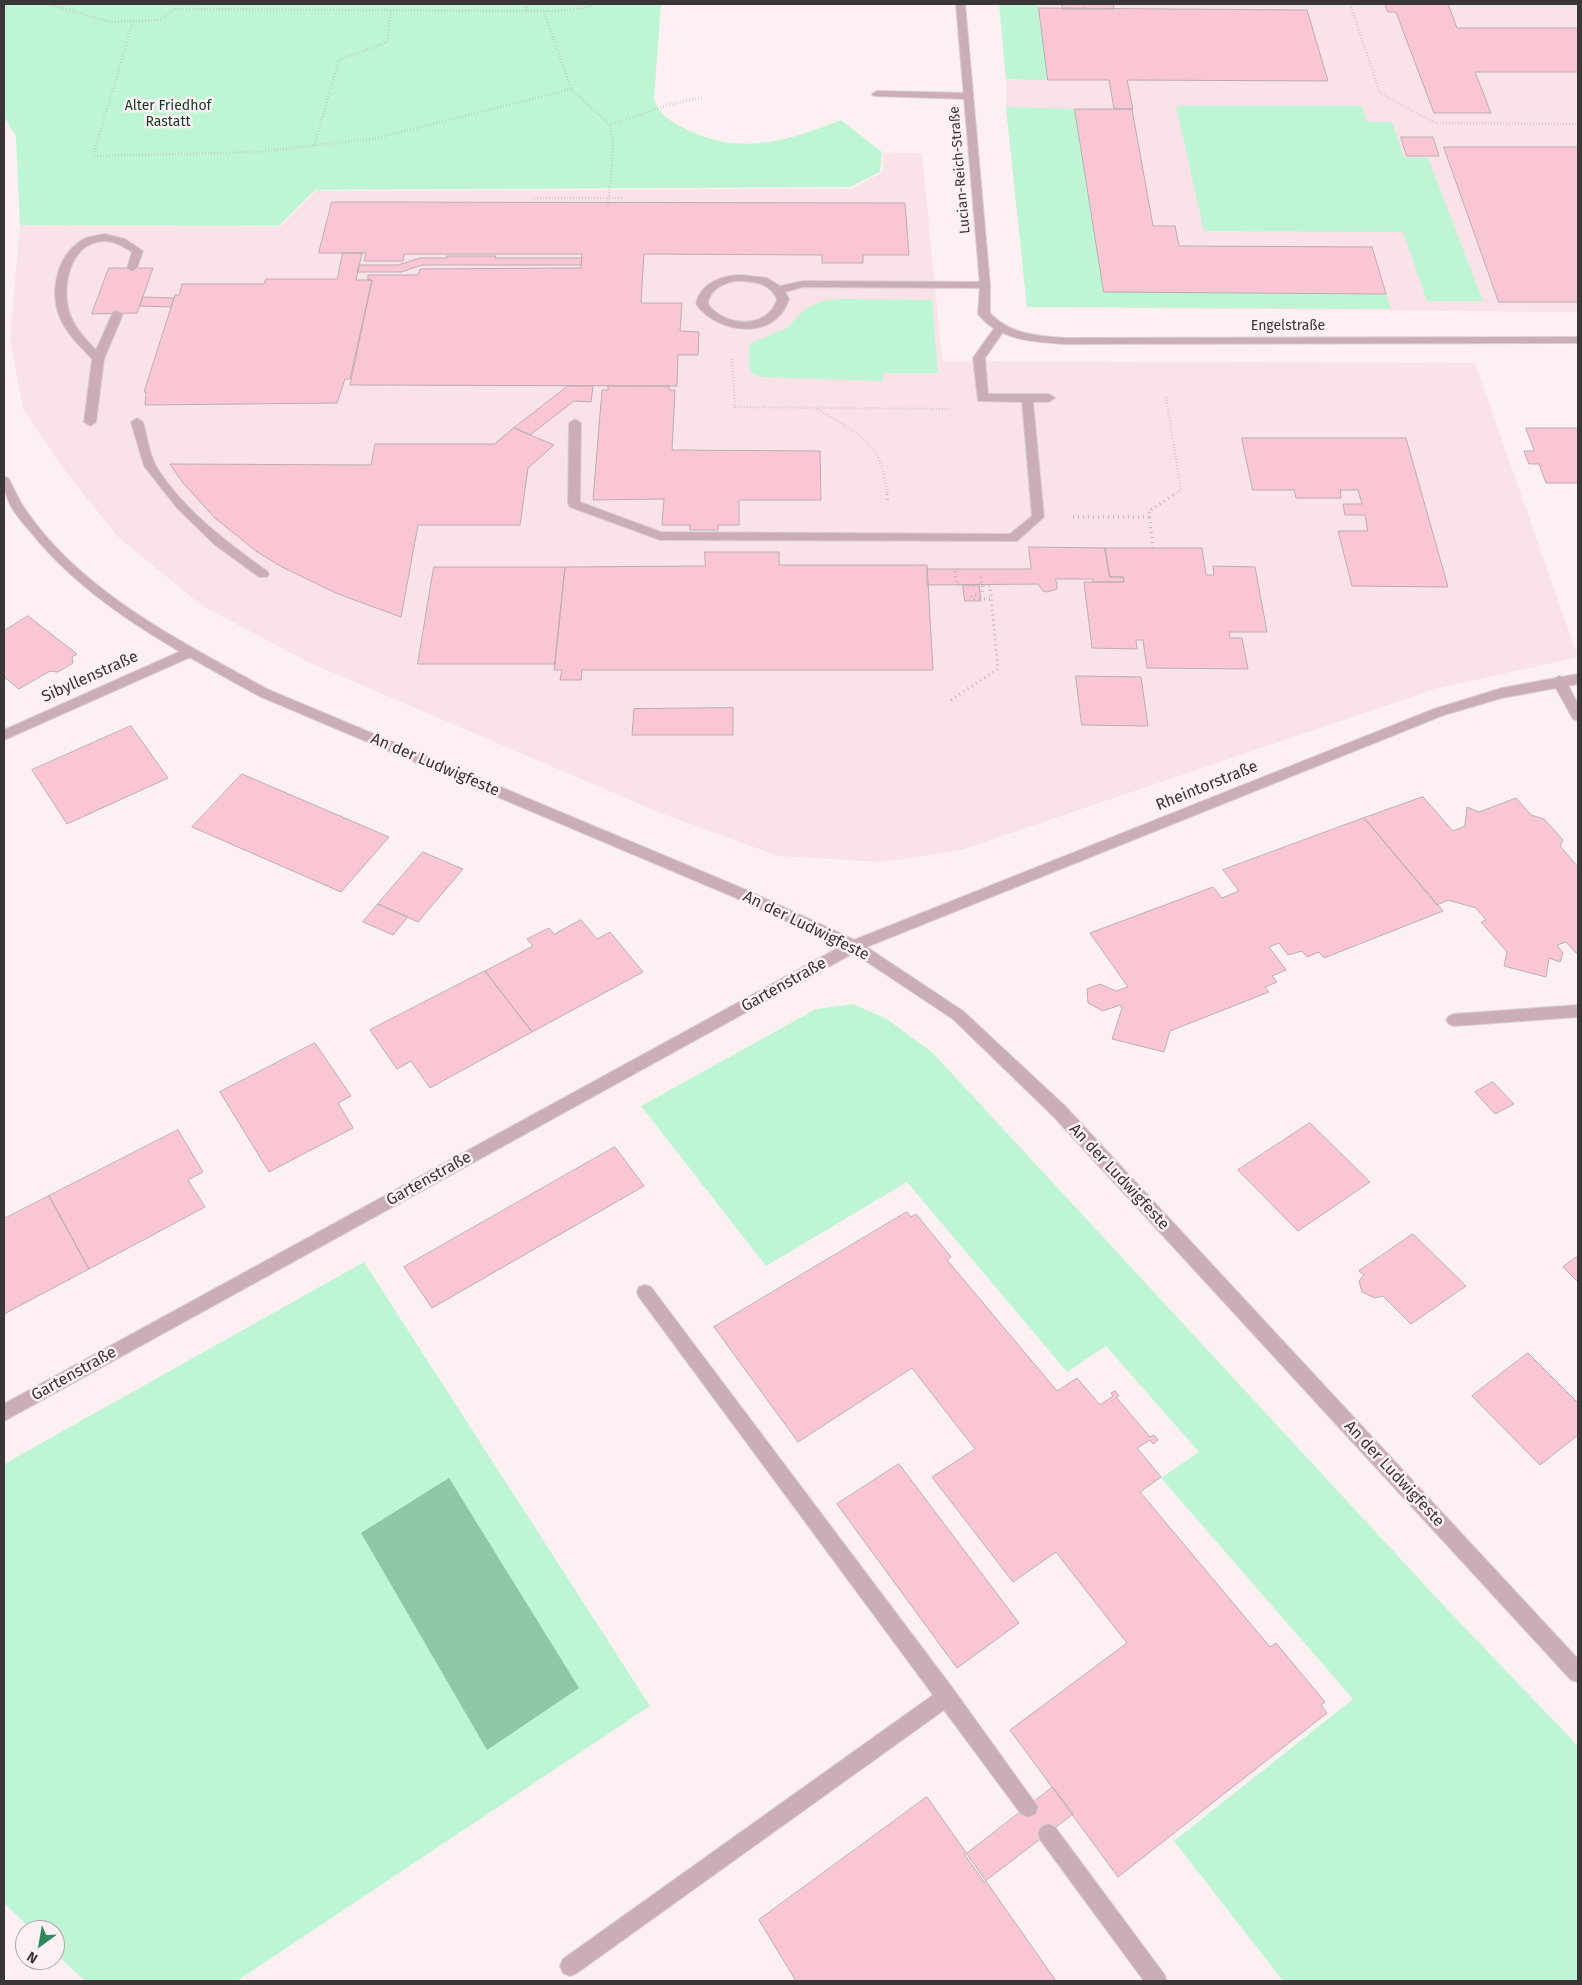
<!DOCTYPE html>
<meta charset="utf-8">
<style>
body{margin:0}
#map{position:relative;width:1582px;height:1985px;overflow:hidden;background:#fdf0f3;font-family:"Fira Sans",sans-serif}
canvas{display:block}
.frame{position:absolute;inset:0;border:5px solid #3a3536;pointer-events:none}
.north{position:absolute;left:15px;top:1920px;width:50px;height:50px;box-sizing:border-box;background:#fdf0f3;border:1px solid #afa5a7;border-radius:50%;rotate:212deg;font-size:14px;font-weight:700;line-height:20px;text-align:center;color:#3a3536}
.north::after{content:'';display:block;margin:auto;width:18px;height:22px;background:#2f885d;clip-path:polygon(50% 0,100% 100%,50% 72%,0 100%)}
</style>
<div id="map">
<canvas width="1582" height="1985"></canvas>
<div class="frame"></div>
<div class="north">N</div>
</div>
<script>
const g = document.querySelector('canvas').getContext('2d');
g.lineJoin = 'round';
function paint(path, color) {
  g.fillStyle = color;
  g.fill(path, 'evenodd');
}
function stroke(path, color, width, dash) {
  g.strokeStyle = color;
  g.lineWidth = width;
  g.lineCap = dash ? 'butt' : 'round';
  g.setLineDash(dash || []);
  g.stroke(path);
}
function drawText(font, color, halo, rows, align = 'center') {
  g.font = font + ' "Fira Sans",sans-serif';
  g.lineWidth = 5;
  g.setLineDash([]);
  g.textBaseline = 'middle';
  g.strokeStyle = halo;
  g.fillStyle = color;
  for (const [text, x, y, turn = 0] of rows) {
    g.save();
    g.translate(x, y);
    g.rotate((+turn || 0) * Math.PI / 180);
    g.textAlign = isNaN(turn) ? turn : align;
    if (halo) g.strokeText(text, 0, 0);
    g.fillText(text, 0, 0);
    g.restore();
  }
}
paint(new Path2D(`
 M999 4H1578V312L1027 307 1006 107V79Z
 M883 153H922L942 361 1475 363 1578 657 1435 689 958 851 881 862 778 856 663 814 310 663 202 606 118 537 60 464 23 409 10 338 20 225 280 227 316 191 851 189 883 172Z`), '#f9e3e8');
paint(new Path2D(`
 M4 4H661L654 99C659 114 668 120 682 127 738 157 786 142 841 120L882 152 880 172 850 187 315 190 279 226 20 225 16 137 4 116Z
 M999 4H1038L1048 80 1006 79Z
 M1176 106H1362L1367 122H1392L1404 157 1428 158 1483 301H1427L1403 232 1204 231Z
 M1006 107 1075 109 1104 292 1386 294 1391 309 1027 307Z
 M844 299 932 300 938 373H883V381L762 377 753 374 749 366V344L787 328 805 309 822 301Z
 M853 1004 887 1019 933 1053 1445 1607 1578 1746V1981H1283L1174 1841 1353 1699 1161 1478 1199 1452 1106 1346 1067 1372 907 1182 766 1266 641 1106 816 1009Z
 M364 1262 650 1706 237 1981H85L55 1953V1930H32L4 1903V1464Z`), '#bef6d5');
paint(new Path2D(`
 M449 1478 579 1688 487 1750 361 1533Z`), '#8dc8a6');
const building = new Path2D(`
 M1062 4H1113L1114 9H1063Z
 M1385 4H1448L1457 28H1578V72H1475L1491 113H1434L1396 12H1388Z
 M1039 8 1307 10 1328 81 1127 80 1133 109H1114L1109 80H1048Z
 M1075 109H1132L1153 226H1175L1179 246 1372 247 1386 294 1104 292Z
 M1401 137H1433L1439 156H1407Z
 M1444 147H1578V302H1499Z
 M332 202 905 203 909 255H863V263H822V255L644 254 641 303H682L680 331 699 332 698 355H678L677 386 350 385 372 280H368V275H418L420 269 581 268 582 254H404L403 261H364L366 253H319Z
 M343 253H362L356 280H372L350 379H345L337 403 145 405 146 392H144L175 295H179L182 284H264L266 279H337Z
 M447 256H496L495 258H582L581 265H422L401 272H357L359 265H398L420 258H447Z
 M109 268H153L137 313 92 314Z
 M143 297 174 298 171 307 140 306Z
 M568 386H593L591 402 574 401 530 435 514 428Z
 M608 386H669V390H675L672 450 820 451 821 500H739V525H718V530H690V525H662L664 499 593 500 602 390H608Z
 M514 428 554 445 528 468 520 525H418L401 617 338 594 280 566 256 551 215 518 183 483 170 464 371 465 375 444H494Z
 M1526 428H1578V483H1546L1539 464H1529L1524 451H1534Z
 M1242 438H1406L1448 587 1352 586 1338 531H1368L1365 515H1345L1343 504H1362L1358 490H1340L1341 498H1296L1294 490H1253Z
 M1029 547 1105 548 1110 577H1123L1124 582H1093V579H1055L1057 583V589L1047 592 1043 591 1038 584 927 585V569H1031Z
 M1105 548H1202L1206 575H1214L1213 566 1255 567 1267 632H1229L1230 638H1242L1248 669 1147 668 1143 640H1136L1137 649 1092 648 1084 582H1124L1123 577H1110Z
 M705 552H779V565H927L933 670H582L581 680H560L562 670H554L565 567 705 566Z
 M434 567H565L555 664H418Z
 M963 585H979L981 601H965Z
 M28 616 77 654 72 657 73 663 58 672 50 671 19 689 4 677V631Z
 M1076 676 1141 677 1148 726 1082 725Z
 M733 708V735H632L634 709Z
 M131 726 168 778 67 824 32 770Z
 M242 774 389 837 341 892 192 827Z
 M1423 797 1453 831 1465 826 1467 807 1479 812 1516 798 1531 815 1544 819 1563 840 1560 846 1578 867V952L1576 953 1566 942 1557 945 1563 953 1560 962 1549 958 1546 977 1504 966 1507 952 1481 922 1486 920 1476 908 1448 900 1437 905 1364 818Z
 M1364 818 1443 911 1324 958 1319 952 1307 957 1302 951 1288 955 1279 943 1269 947 1286 970 1272 976 1277 982 1265 987 1269 992 1170 1031 1164 1052 1112 1039 1122 1008 1120 1005 1103 1011 1088 1003 1087 989 1100 984 1116 991 1128 987 1090 933 1213 887 1222 898 1239 891 1223 870Z
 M423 852 463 869 418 922 378 904Z
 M378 904 408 917 393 935 363 922Z
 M581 920 597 939 610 932 643 972 532 1032 485 971 533 946 527 939 549 928 554 934Z
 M485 971 532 1032 430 1088 411 1061 397 1069 370 1030Z
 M315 1043 351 1096 338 1103 353 1128 269 1172 220 1092Z
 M1493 1082 1514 1104 1495 1114 1475 1092Z
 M1310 1123 1370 1182 1298 1231 1238 1170Z
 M178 1130 203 1172 188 1180 205 1207 89 1269 49 1196Z
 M615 1147 644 1186 432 1308 404 1267Z
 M49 1196 89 1269 4 1314V1219Z
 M907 1212 911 1217 916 1214 951 1257 947 1260 1057 1391 1077 1378 1100 1405 1113 1396 1111 1393 1115 1391 1119 1396 1116 1397 1150 1437 1154 1435 1158 1440 1153 1444 1150 1440 1137 1448 1161 1477 1140 1492 1270 1647 1276 1643 1325 1702 1321 1705 1327 1713 1118 1877 1010 1730 1127 1643 1056 1552 1013 1582 932 1477 975 1449 912 1368 798 1442 714 1327Z
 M1413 1234 1466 1286 1411 1324 1383 1296 1375 1298 1362 1292 1359 1281 1364 1275 1359 1271Z
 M1578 1256V1282L1563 1267Z
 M1528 1353 1578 1403V1435L1540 1465 1472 1396Z
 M899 1464 1019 1623 957 1668 837 1504Z
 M1053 1787 1073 1814 984 1882 965 1855Z
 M927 1797 1056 1981H796L759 1920Z`);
paint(building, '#fbc6d4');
stroke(building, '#baaeb1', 1);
const service = new Path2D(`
 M877 91 967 93 972 96 967 99 874 96 872 94Z
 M105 234 125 239 143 251 137 268 132 271 127 268 132 252C124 247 115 241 104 241 69 242 60 290 71 317 76 330 87 340 96 350L113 312 117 311 123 314 104 359 96 422 90 426 84 422 92 359C81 347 68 335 61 320 48 292 57 252 86 238 92 236 99 235 105 234Z
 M742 275 767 278 780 286 803 281 985 282 990 285 985 288 803 287 785 292 789 299C776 341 718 335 696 304 700 283 722 275 742 275ZM735 281C752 281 769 282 777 299 768 330 724 327 708 304 710 289 722 284 735 281Z
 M999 326 1005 329 985 358 988 394H1049L1055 398 1049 402H1033L1044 517 1017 541 660 540 570 507 568 504 569 423 575 419 581 423 580 502 661 532 1010 534 1032 516 1022 402 978 401 973 358 995 327Z
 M137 418 143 422C147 436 149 454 156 466 182 509 228 543 267 571L269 574 267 577H259L215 545 177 508 144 466 131 422Z
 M1559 676 1564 678 1578 704V721L1573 719 1552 681Z
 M1578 1005V1017L1454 1026 1449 1024 1446 1020 1449 1016 1454 1014Z
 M645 1285 651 1287 954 1690 1038 1807 1035 1814 1028 1817 1021 1814 944 1710 577 1973 570 1976 563 1973 560 1966 563 1959 933 1695 639 1297 637 1292 639 1287Z
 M1048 1824 1055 1827 1164 1974 1167 1981H1144L1041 1841 1038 1834 1041 1827Z`);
const minor = new Path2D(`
 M956 4H965L990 285V313C1010 335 1038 336 1066 338L1578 337V343L1066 344C1035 342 999 341 978 314L980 285Z
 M190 647 195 649 197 652 195 655 4 740V730Z
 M1578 674V684L1502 698 1444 715 859 950 4 1421V1404L849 942 1434 709 1502 688Z`);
const tertiary = new Path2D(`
 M4 477 8 478C14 488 18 499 25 509 82 593 182 642 269 690L744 889 859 942 963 1011 1065 1106 1578 1659V1682L1571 1680 1053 1116 953 1019 849 950 734 897 259 696C177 650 89 606 29 530 15 514 3 499 4 477Z`);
stroke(service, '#daced1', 2);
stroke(minor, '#daced1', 2);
stroke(tertiary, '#daced1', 2);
stroke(new Path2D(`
 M49 4 110 22 161 20 175 9 558 11 585 8 596 4
 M525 4 527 11
 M1084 4 1085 9
 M1350 4 1380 93 1435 123 1578 124
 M544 11 571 89 610 125 671 104 704 97
 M133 22 93 156 256 152 372 139 571 89
 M610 125 613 142 612 164
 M314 146 339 60 387 42 391 10
 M534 198H623
 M732 359 735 407 950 409
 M1166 397 1181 490 1173 495
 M818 409C860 436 882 440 887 495`), '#beb3b5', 2.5, [0.5, 2.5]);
stroke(new Path2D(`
 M887 494 888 502
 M1073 517H1150
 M1153 548 1149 511 1175 494
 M955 571 957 585H982V595H972V599H991
 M951 700 998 669 990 586 982 585 980 573`), '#beb3b5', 3, [1, 4]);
paint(service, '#cbaeb5');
paint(minor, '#cbaeb5');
paint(tertiary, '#cbaeb5');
stroke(new Path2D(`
 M608 205 612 164`), '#beb3b5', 2.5, [0.5, 2.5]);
drawText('14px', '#0e3e27', '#fdf0f3', [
 ["Alter Friedhof",168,106],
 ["Rastatt",168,122]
]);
drawText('14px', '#3a3536', '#fdf0f3', [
 ["Lucian-Reich-Straße",960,170,-95],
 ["Engelstraße",1288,326]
]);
drawText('16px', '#3a3536', '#fdf0f3', [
 ["Sibyllenstraße",90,677,-24],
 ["An der Ludwigfeste",435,765,23],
 ["Rheintorstraße",1207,786,-22],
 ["An der Ludwigfeste",806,926,26],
 ["Gartenstraße",784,985,-29],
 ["An der Ludwigfeste",1119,1177,47],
 ["Gartenstraße",429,1179,-29],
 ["Gartenstraße",74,1374,-29],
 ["An der Ludwigfeste",1394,1474,47]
]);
</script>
